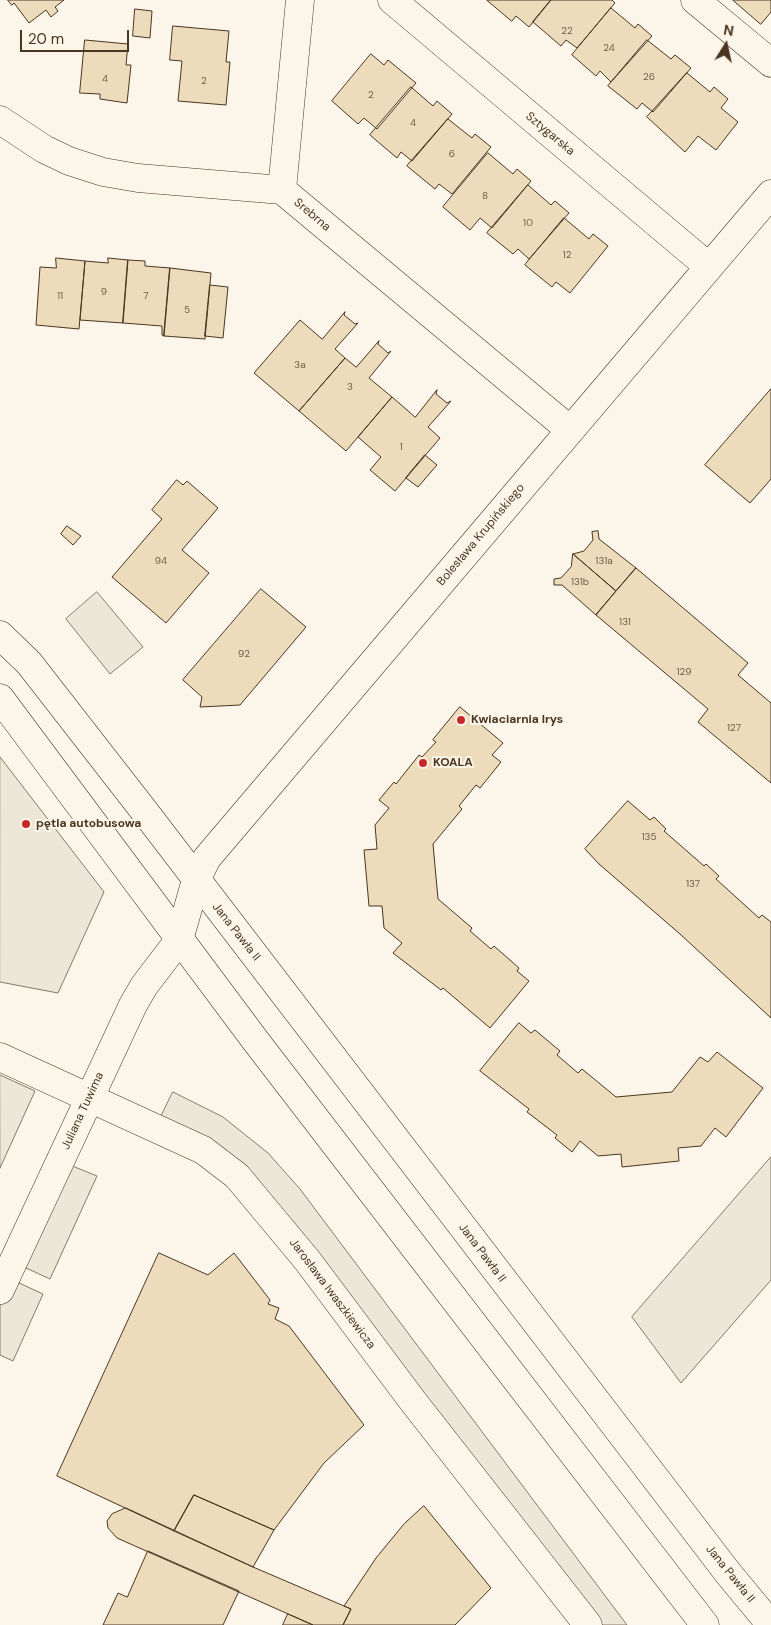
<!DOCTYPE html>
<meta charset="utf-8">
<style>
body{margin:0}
#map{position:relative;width:771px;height:1625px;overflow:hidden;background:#fbf6e9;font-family:"DM Sans",sans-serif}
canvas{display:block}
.north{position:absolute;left:701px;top:20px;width:50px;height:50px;-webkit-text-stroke:4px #fbf6e9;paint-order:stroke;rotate:10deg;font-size:14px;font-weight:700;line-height:20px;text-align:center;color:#4a3520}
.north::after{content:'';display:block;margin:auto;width:18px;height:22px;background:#4a3520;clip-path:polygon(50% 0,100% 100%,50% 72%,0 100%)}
.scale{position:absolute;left:20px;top:30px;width:109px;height:22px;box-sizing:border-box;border:2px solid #4a3520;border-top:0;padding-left:6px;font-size:15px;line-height:18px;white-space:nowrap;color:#4a3520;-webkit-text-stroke:4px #fbf6e9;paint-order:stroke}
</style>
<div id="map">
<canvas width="771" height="1625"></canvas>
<div class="north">N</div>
<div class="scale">20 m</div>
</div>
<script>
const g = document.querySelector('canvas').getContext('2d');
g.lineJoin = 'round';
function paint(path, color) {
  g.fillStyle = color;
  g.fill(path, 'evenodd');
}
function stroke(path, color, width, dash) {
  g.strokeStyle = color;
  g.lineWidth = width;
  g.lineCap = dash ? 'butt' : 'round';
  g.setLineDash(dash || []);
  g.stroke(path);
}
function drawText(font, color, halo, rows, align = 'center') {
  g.font = font + ' "DM Sans",sans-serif';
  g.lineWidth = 4;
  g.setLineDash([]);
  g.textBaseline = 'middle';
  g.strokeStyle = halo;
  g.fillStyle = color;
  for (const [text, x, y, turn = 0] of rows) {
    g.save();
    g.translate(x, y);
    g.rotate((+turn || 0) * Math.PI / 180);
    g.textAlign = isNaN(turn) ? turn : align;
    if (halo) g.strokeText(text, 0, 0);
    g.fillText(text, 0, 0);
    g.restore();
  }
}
const parking = new Path2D(`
 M97 592 143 647 110 674 66 619Z
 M0 757 104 892 58 993 0 982Z
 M0 1075 35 1091 0 1168Z
 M173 1092 223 1117 268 1153 300 1189 627 1625H588L271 1215 156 1127Z
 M771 1157V1280L681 1383 632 1317Z
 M60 1161 97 1176 50 1279 13 1262Z
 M6 1277 43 1294 13 1361 0 1355V1290Z`);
paint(parking, '#ede7d9');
stroke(parking, '#887966', 1);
const building = new Path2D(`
 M8 0H64L55 7 58 11 51 17 46 10 29 23 14 3 12 5Z
 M487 0H551L529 27 516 16 512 21Z
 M551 0H612L615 3 577 48 566 40 561 46 533 22Z
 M733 0H771V12L761 24Z
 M611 8 635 28 638 24 652 36 611 82 600 71 596 76 572 55Z
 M135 9 152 11 150 38 133 36Z
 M173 26 229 31 226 62H230L226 105 178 101 182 61 170 60Z
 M85 40 128 44 126 65H131L127 103 100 99V94L80 93Z
 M647 40 671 59 675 55 691 68 653 112 642 103 637 109 608 86Z
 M371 54 384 65 388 60 416 83 377 129 364 118 358 124 332 101Z
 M687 73 710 92 714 87 728 99 721 108 738 122 716 150 698 136 685 152 647 117Z
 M411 87 433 106 437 101 452 114 412 161 401 152 397 158 370 135Z
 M448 119 472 138 475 134 491 147 452 194 439 184 435 189 407 166Z
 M488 153 513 174 517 169 531 181 492 228 480 218 470 230 443 207Z
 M528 185 551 205 555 201 569 213 529 259 518 249 513 254 487 233Z
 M564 218 589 239 593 234 608 246 570 293 556 282 552 287 525 265Z
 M56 258 85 261 79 329 36 325 40 267 56 268Z
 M108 258 128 260 123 323 80 320 85 261 108 263Z
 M128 260 145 261V266L170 268 164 336 162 335V326L123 323Z
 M170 268 211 273 205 339 164 336Z
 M210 285 228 287 223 338 205 336Z
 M345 312 344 315 355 324 358 323 335 349 345 358 299 411 254 373 300 320 322 339Z
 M379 341 378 344 388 353 391 351 369 378 392 397 346 451 299 411 345 358 356 367Z
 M771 389V479L750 503 705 465Z
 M437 390 436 394 447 403 451 401 428 427 440 438 395 491 370 470 381 457 358 437 392 397 415 417Z
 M425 455 437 465 418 487 406 478Z
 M177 480 183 485 187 481 218 508 182 550 209 573 166 623 112 577 162 519 152 510Z
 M67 526 81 536 73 545 61 534Z
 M598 531 599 539 636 568 616 591 573 554 584 551 593 540 592 532Z
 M573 554 616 591 596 615 562 585H554V579L561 578 571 567Z
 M636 568 748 663 738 675 771 703V783L698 722 708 709 596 615Z
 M261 589 306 627 240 705 200 707 202 697 183 680Z
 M460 707 503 743 492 755 501 762 480 788 476 785 459 806 462 809 433 844 438 899 472 928 470 931 491 949 494 946 519 968 517 971 529 981 490 1028 443 988 441 990 393 953 402 943 384 928 382 906H369L366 872 364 850 377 849 375 825 389 808 379 800 394 782 396 784 419 755 422 757 436 742 433 740Z
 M628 801 650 820 654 817 666 829 664 831 704 866 706 864 719 876 716 879 759 918 762 915 771 922V1018L680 934 599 864 585 849Z
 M519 1023 531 1033 535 1030 560 1051 557 1055 578 1073 582 1069 616 1097 672 1092 700 1057 708 1062 717 1052 763 1088 726 1137 715 1128 701 1146 678 1148 679 1161 622 1167 621 1154 598 1156 580 1141 572 1152 555 1138 557 1135 527 1112 529 1109 480 1071Z
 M159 1253 208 1275 234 1253 270 1300 268 1304 279 1308 275 1319 289 1326 364 1425 324 1463 274 1530 194 1495 174 1531 57 1476Z
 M194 1495 274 1530 253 1567 174 1531Z
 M424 1506 491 1588 455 1625H343L351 1609 344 1606 376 1558 404 1524Z
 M126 1508 253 1567 351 1609 343 1625H313L117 1538 108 1528 107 1521 112 1514Z
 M148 1551 239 1591 223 1625H103L118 1593 127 1597Z
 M288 1614 313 1625H283Z`);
paint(building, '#ecdcbc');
stroke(building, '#4a3520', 1);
const minor = new Path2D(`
 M392 0 709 267
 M695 0 771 63
 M0 120 44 149 69 161 103 172 138 178 282 190 570 430
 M282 190 300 0
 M0 635 29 663 145 812 728 1573 771 1625
 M0 698 255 1040 705 1625
 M0 1057 203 1150 237 1176 307 1260 412 1400 588 1625
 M0 1290 133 1005 144 986 179 940 196 880 207 858 771 194`);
stroke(minor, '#4a3520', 29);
stroke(minor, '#fbf6e9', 28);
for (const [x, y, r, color] of [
 [461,720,5,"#c62828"],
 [423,763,5,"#c62828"],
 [26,824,5,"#c62828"]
]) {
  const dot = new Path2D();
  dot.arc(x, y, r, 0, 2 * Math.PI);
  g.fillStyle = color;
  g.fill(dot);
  stroke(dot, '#fbf6e9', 2);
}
drawText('10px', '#725f47', null, [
 ["22",567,31],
 ["24",609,48],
 ["26",649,77],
 ["4",105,79],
 ["2",204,81],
 ["2",371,95],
 ["4",413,123],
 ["6",452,154],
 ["8",485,196],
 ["10",528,223],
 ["12",567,255],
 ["9",104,292],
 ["11",60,296],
 ["7",146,296],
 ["5",187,310],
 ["3a",300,365],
 ["3",350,387],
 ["1",401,447],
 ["94",161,561],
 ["131a",604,561],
 ["131b",580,582],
 ["131",625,622],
 ["92",244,654],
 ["129",684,672],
 ["127",734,728],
 ["135",649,837],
 ["137",693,884]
]);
drawText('12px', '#4a3520', '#fbf6e9', [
 ["Sztygarska",550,134,40],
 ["Srebrna",312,215,40],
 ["Bolesława Krupińskiego",481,535,-50],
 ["Jana Pawła II",236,932,52],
 ["Juliana Tuwima",83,1111,-65],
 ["Jana Pawła II",482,1253,53],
 ["Jarosława Iwaszkiewicza",332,1294,53],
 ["Jana Pawła II",730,1574,51]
]);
drawText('bold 12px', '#4a3520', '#fbf6e9', [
 ["Kwiaciarnia Irys",471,720],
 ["KOALA",433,763],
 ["pętla autobusowa",36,824]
], 'left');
</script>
